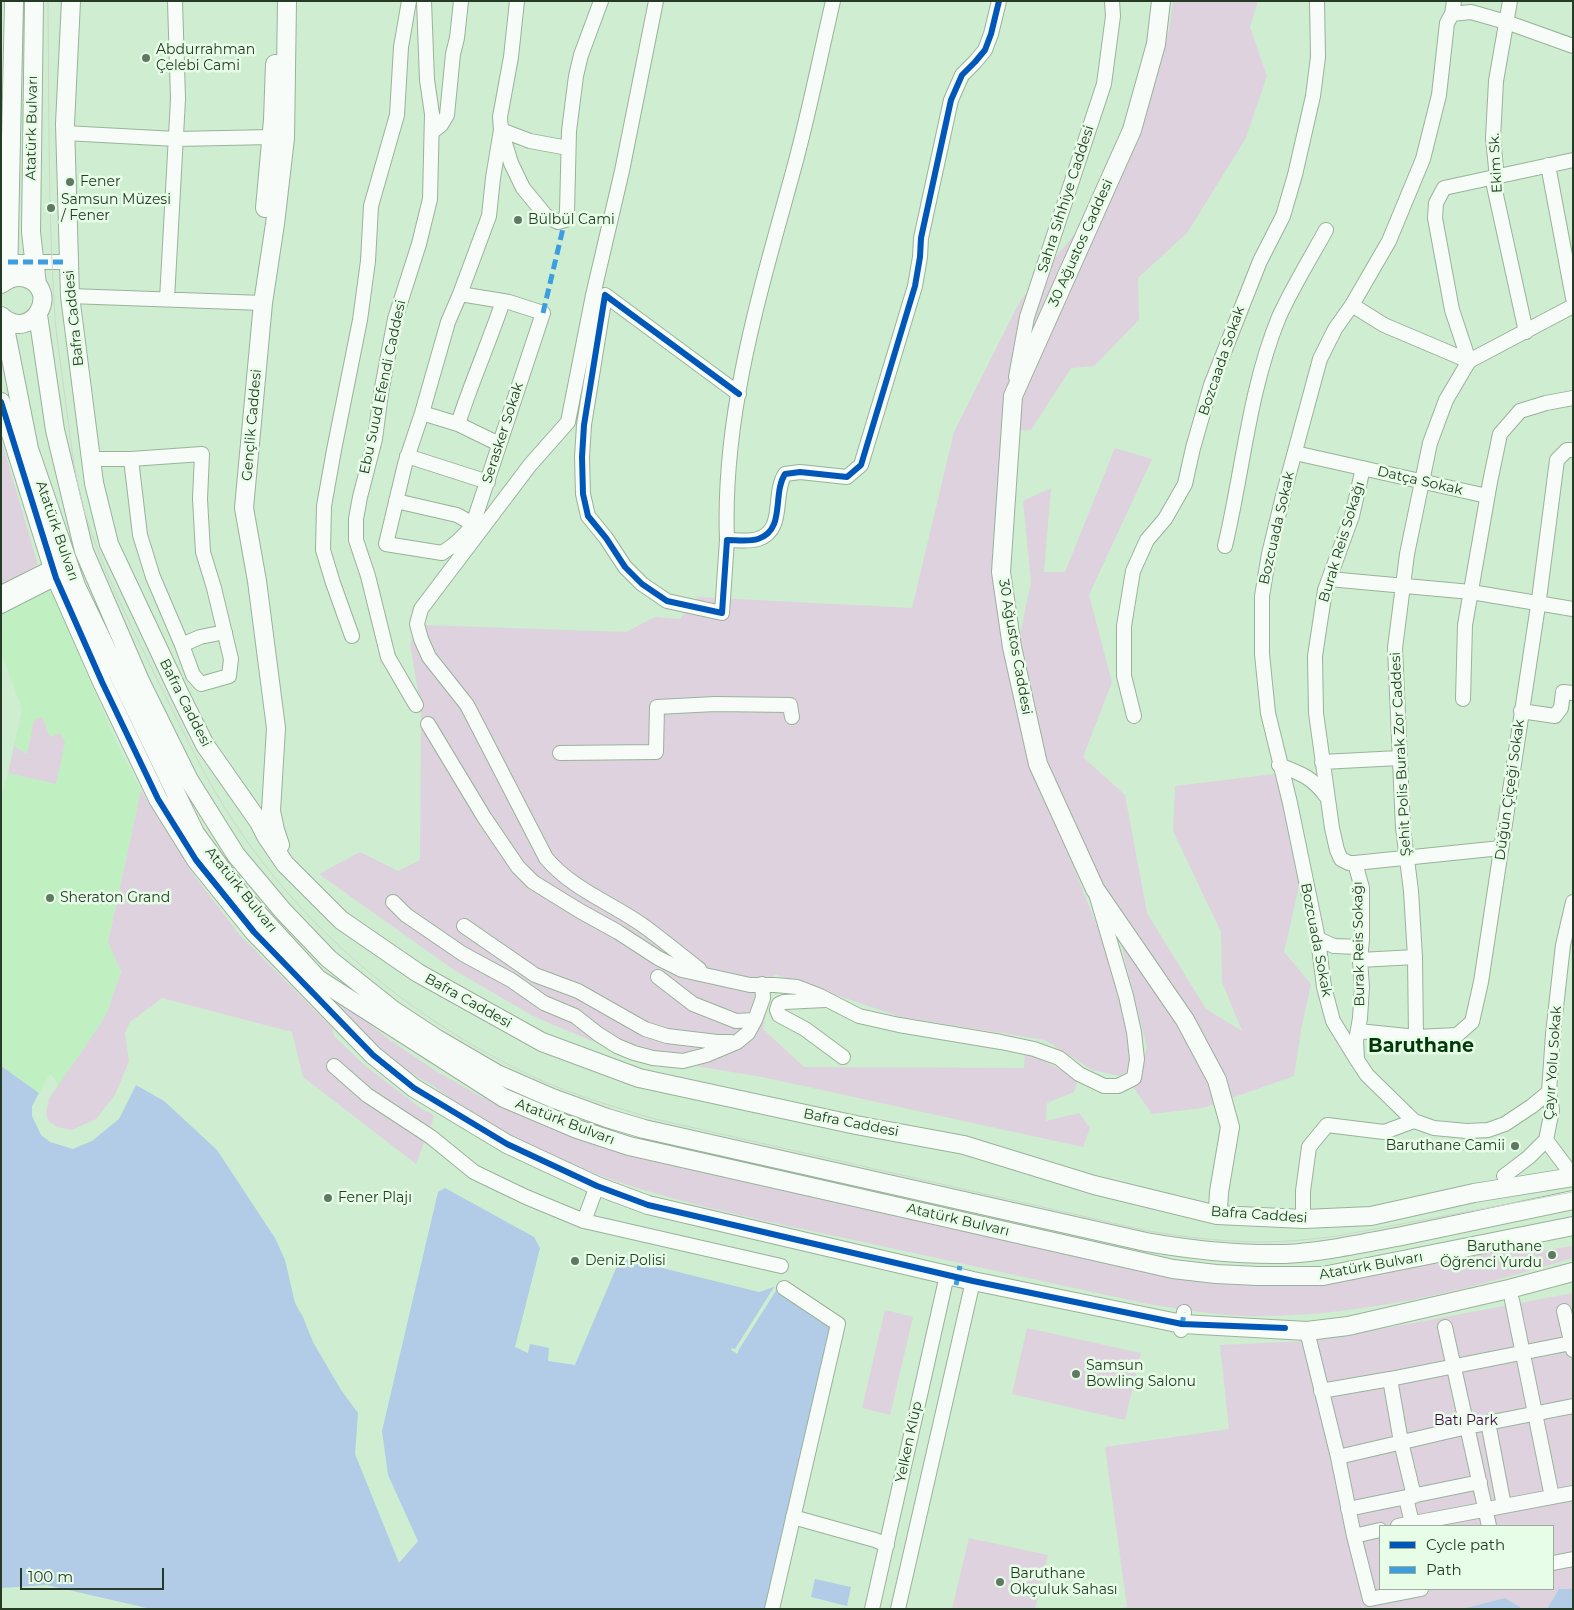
<!DOCTYPE html>
<meta charset="utf-8">
<style>
body{margin:0}
#map{position:relative;width:1574px;height:1610px;overflow:hidden;background:#cfedd0;font-family:Montserrat,sans-serif}
canvas{display:block}
.frame{position:absolute;inset:0;border:2px solid #253b26;pointer-events:none}
.legend{position:absolute;left:1379px;top:1525px;width:175px;height:65px;box-sizing:border-box;background:#e7fde7;border:1px solid #99af9a;margin:0;padding:6px 9px;list-style:none;font-size:15px;color:#253b26}
.legend li{display:flex;align-items:center;gap:10px;height:25px}
.legend b{width:25px;border:1px solid #99af9a}
.scale{position:absolute;left:20px;top:1568px;width:144px;height:22px;box-sizing:border-box;border:2px solid #253b26;border-top:0;padding-left:6px;font-size:15px;line-height:18px;white-space:nowrap;color:#253b26;-webkit-text-stroke:4px #e7fde7;paint-order:stroke}
</style>
<div id="map">
<canvas width="1574" height="1610"></canvas>
<div class="frame"></div>
<ul class="legend">
<li><b style="height:6px;background:#0057b8"></b>Cycle path</li>
<li><b style="height:6px;background:#3c9ee0"></b>Path</li>
</ul>
<div class="scale">100 m</div>
</div>
<script>
const g = document.querySelector('canvas').getContext('2d');
g.lineJoin = 'round';
function paint(path, color) {
  g.fillStyle = color;
  g.fill(path, 'evenodd');
}
function stroke(path, color, width, dash) {
  g.strokeStyle = color;
  g.lineWidth = width;
  g.lineCap = dash ? 'butt' : 'round';
  g.setLineDash(dash || []);
  g.stroke(path);
}
function drawText(font, color, halo, rows, align = 'center') {
  g.font = font + ' Montserrat,sans-serif';
  g.lineWidth = 5;
  g.setLineDash([]);
  g.textBaseline = 'middle';
  g.strokeStyle = halo;
  g.fillStyle = color;
  for (const [text, x, y, turn = 0] of rows) {
    g.save();
    g.translate(x, y);
    g.rotate((+turn || 0) * Math.PI / 180);
    g.textAlign = isNaN(turn) ? turn : align;
    if (halo) g.strokeText(text, 0, 0);
    g.fillText(text, 0, 0);
    g.restore();
  }
}
paint(new Path2D(`
 M44 589 52 592 116 742 141 790 108 941 121 972 107 1012 101 1023 57 1088 56 1080 50 1074 39 1093 1 1066V796L8 773 22 709 1 653V610Z`), '#c0f0c2');
paint(new Path2D(`
 M1173 1H1258L1250 27 1267 76 1246 138 1187 233 1138 278 1139 320 1094 366 1071 368 1031 430 1008 431 997 576 1036 771 1102 939 1129 1022 1130 1069 1120 1076 1092 1070 1045 1040 901 1017 774 974 763 1029 804 1067 1024 1068 1025 1051 1078 1079 1074 1092 1047 1103 1046 1121 1079 1113 1090 1128 1083 1147 762 1077 623 1054 535 1017 454 970 319 874 360 852 398 871 420 860 421 710 410 643 424 625 626 632 655 617 680 619 698 597 912 608 954 432 1020 301 1116 183 1169 31Z
 M1 439 38 565 1 585Z
 M1115 448 1152 459 1089 595 1112 682 1083 757 1125 795 1147 913 1206 1009 1242 1031 1222 982 1221 932 1173 831 1175 786 1275 774 1301 878 1284 952 1311 984 1301 1030 1294 1076 1203 1108 1152 1114 1134 1088 1147 1048 1112 907 1046 765 1017 649 1031 582 1023 501 1051 488 1044 572H1065Z
 M42 717 50 737 60 733 65 742 56 784 8 773 14 746 27 754 34 720Z
 M141 790 196 878 239 934 332 1028 334 1036 363 1064 423 1110 431 1113 434 1117 416 1164 303 1077 292 1032 162 998 130 1022 125 1033 129 1061 115 1095 96 1119 72 1130 58 1127 49 1122 46 1114 49 1099 101 1023 107 1012 121 972 108 942Z
 M166 798 339 1000 387 1038 436 1071 480 1096 528 1119 578 1139 635 1156 697 1171 1152 1274 1212 1283 1251 1285 1338 1282 1489 1252H1532L1573 1246V1258C1467 1290 1358 1318 1246 1316 1213 1315 1180 1309 1148 1304 1050 1283 952 1261 854 1240 723 1212 571 1183 459 1107 454 1103 450 1099 446 1095 427 1081 406 1071 388 1056 372 1043 359 1027 345 1012L337 1010 188 837Z
 M1573 1293V1589H1559L1547 1609H1523L1505 1598 1462 1609H1117L1127 1607 1105 1447 1229 1429 1220 1345 1306 1341 1376 1330ZM1380 1526H1553V1589H1380Z
 M885 1310 913 1317 890 1415 862 1408Z
 M1027 1328 1141 1353 1125 1420 1012 1394Z
 M969 1538 1048 1555 1035 1609H952Z`), '#ded2df');
paint(new Path2D(`
 M1 1066 39 1093 32 1106V1116L41 1135 50 1142 73 1149 92 1141 119 1119 136 1085 164 1101 217 1150 275 1238 285 1260 295 1303 303 1317 313 1342 341 1390 358 1413 355 1454 399 1563 418 1541 388 1475 382 1431 438 1192 445 1188 534 1237 540 1248 515 1347 528 1353 530 1344 549 1348 548 1361 575 1365 617 1266 626 1259 759 1292 774 1287 833 1325 767 1609H151L47 1585 1 1588Z
 M815 1579 851 1587 847 1606 811 1597Z
 M1559 1589H1573V1609H1547Z
 M1505 1598 1523 1609H1462Z`), '#b2cbe7');
paint(new Path2D(`
 M774 1287 777 1289 738 1351V1354L731 1350 732 1348 735 1349Z`), '#cfedd0');
const minor = new Path2D(`
 M517 1 511 57 500 117 501 130 511 163 523 188 546 216 558 222 565 220 567 212 569 131 576 76 581 55 601 1
 M656 1 622 171 593 295 568 422 530 465 421 609 417 624 421 639 429 657 467 705 546 858C571 888 609 902 641 924 661 938 679 954 699 969L702 974
 M1510 1 1496 81 1493 138 1497 178 1494 186 1526 332
 M1452 14 1471 12 1506 22 1573 46
 M432 132 441 125 447 115 453 54 457 38 461 1
 M65 133 176 139 272 137
 M1548 165 1573 298
 M8 262H68
 M460 294 509 302 543 313 473 524C464 537 455 545 442 553L386 544 405 464 422 413 448 322Z
 M460 294 489 216 493 178 501 130 530 141 568 148
 M70 296 263 303
 M167 299 178 99 175 1
 M1352 305 1384 325 1469 361
 M1469 361 1452 310 1435 218 1436 203 1444 188 1573 160
 M1016 377 1027 317 1104 84 1113 16 1112 1
 M739 394 605 295 584 425 582 457 583 494 588 516 606 538 625 567 642 584 667 601 722 613 727 540C736 540 749 542 758 539 786 530 772 494 785 474L800 472 847 477 861 465 915 286 920 257 921 238 951 100 962 75 975 62 985 50 991 34 999 1
 M422 413 458 424 499 444
 M458 424C471 383 489 343 503 301
 M1295 453 1487 496
 M407 456 488 482
 M90 459H131L202 454 200 499 203 552 214 588 231 659 229 676 201 684 193 675 182 645 200 637 225 632
 M131 459 140 535 153 577 182 645
 M1363 468 1352 516 1325 590 1315 656 1316 713 1332 828 1337 850 1341 859 1349 863H1355L1362 888V940L1360 960 1362 987 1360 1018 1356 1041 1357 1060 1367 1075 1414 1121 1434 1128 1467 1131 1488 1130 1505 1124 1532 1106 1549 1092
 M396 501 457 515 473 524
 M727 540C722 413 761 289 794 168 809 113 820 57 833 1
 M1225 546C1243 470 1249 390 1279 317 1292 288 1310 259 1326 230
 M1329 579 1471 592 1573 609
 M1 593 53 567
 M1 606 56 578
 M352 636 333 583 323 550 324 506 334 450 360 320 368 261 371 206 397 115 401 47 409 1
 M1463 699 1465 625 1490 482 1500 434 1520 411 1546 403 1573 398
 M416 705 388 657 368 576 356 540V519L360 497 375 439 381 393 395 319 419 244 430 199 432 114 427 80 424 1
 M1521 711 1555 716 1561 708 1563 692 1573 693
 M1134 716 1124 676V626L1133 571 1147 540 1165 519 1185 484 1193 448 1211 385 1260 261 1283 216 1295 175 1313 96 1318 57 1317 1
 M428 724 484 817 518 867 533 882 580 911 618 932 658 958 682 970 750 985H775L797 987 820 996 859 1016 899 1025 1001 1042 1034 1049 1059 1058 1079 1074 1104 1086H1118L1134 1078 1137 1059 1134 1032 1126 996 1097 897
 M560 753 656 752 657 707 715 704 790 705 792 717
 M1322 762 1399 758
 M1279 765C1300 773 1312 777 1326 796
 M1355 863 1501 848
 M393 902 406 915 463 954 511 980 544 1003 575 1016 598 1034 617 1046 634 1053 653 1058 683 1061 706 1055 737 1042 748 1033 755 1020 763 998 762 984
 M464 926 535 975 578 991 645 1029 667 1036 717 1042H731
 M1318 939 1334 946 1360 947
 M1360 960 1415 957
 M658 977 693 1004 736 1021 755 1020
 M825 1000 784 1002 779 1004 777 1010 779 1015 805 1029 843 1057
 M1359 1031 1416 1037 1457 1035 1472 1022 1481 982 1539 599 1557 460 1567 450H1573
 M1416 1037 1415 957 1411 891 1403 828 1395 648 1407 554 1430 443 1446 400 1469 361 1573 306
 M1357 1060 1333 1021 1324 987 1318 939 1290 803 1268 713 1262 654V596L1269 554 1284 492 1320 359 1335 329 1352 305 1389 241 1423 159 1439 95 1447 23 1452 14 1454 1
 M334 1066 367 1095 431 1137 474 1172 526 1197 584 1221 781 1266
 M1546 1140 1567 1168
 M1504 1176 1529 1157 1546 1140 1552 1110 1549 1092 1553 1034 1563 945 1573 902
 M1303 1212V1191L1309 1147 1327 1125 1384 1132 1414 1121
 M584 1221 597 1186
 M1512 1300 1552 1497
 M1564 1311 1573 1350
 M1445 1327 1489 1526
 M1181 1330 1184 1312
 M1307 1331 1338 1457 1354 1536 1370 1599 1421 1589
 M1390 1379 1401 1442 1414 1496
 M1321 1391 1390 1379 1571 1343
 M1488 1422 1504 1506
 M1338 1457 1467 1427 1573 1406
 M1406 1498 1412 1523
 M1348 1509 1480 1482
 M793 1517 875 1540 887 1545
 M1398 1526 1573 1493
 M1354 1536 1380 1530
 M1553 1563 1573 1559
 M772 1609 838 1324 784 1288
 M872 1609 947 1275
 M898 1609 973 1281`);
const major = new Path2D(`
 M34 1 31 232 37 285
 M71 1 65 124 70 296 94 483 109 544 181 697 205 745 259 822 266 836 285 864 341 920 418 973 542 1042 639 1078 856 1125 964 1145 1094 1185 1217 1215 1304 1219 1371 1216 1474 1193 1573 1177
 M1161 1 1156 44 1132 130 1013 396 1001 572 1012 647 1038 764 1095 889 1185 1020 1217 1080 1230 1127 1219 1192 1218 1210
 M265 208 273 120 275 64
 M8 279 14 1
 M1 284C9 278 17 275 26 278 62 290 32 344 1 316
 M38 315 55 430 84 551 140 681 189 780 236 855 283 911 329 959 393 1010 437 1039 497 1074 552 1098 607 1118 644 1129 1146 1242C1192 1250 1238 1255 1285 1254 1325 1252 1363 1243 1402 1236 1459 1224 1516 1212 1573 1200
 M3 318 29 449 76 586 195 833 239 893 318 979 504 1098 577 1129 629 1146 1173 1269 1216 1274 1258 1276H1323L1573 1226
 M1 402 56 578 102 682 158 799 196 860 254 932 373 1055 414 1088 507 1144 597 1186 648 1205 973 1281 1182 1324 1307 1331 1348 1326 1509 1289 1573 1272
 M280 845 275 830 271 811 276 728 257 581 244 508 263 303 275 224 285 138 287 1`);
stroke(minor, '#9ab29b', 16);
stroke(major, '#9ab29b', 20);
stroke(minor, '#f8fcf8', 14);
stroke(major, '#f8fcf8', 18);
stroke(new Path2D(`
 M48 1C49 101 48 201 54 300 55 332 61 365 65 397 69 427 72 457 78 486 92 550 126 615 154 673 177 718 198 765 225 808 298 926 411 1020 536 1078 574 1095 614 1107 655 1119L1148 1231C1186 1237 1224 1242 1263 1242 1288 1242 1312 1239 1337 1236L1573 1192`), '#ccd6cd', 1);
stroke(new Path2D(`
 M8 262H68
 M543 313 565 220
 M956 1285 960 1266
 M1182 1327 1184 1312`), '#3c9ee0', 5, [10, 5]);
stroke(new Path2D(`
 M739 394 605 295 584 425 582 457 583 494 588 516 606 538 625 567 642 584 667 601 722 613 727 540C736 540 749 542 758 539 786 530 772 494 785 474L800 472 847 477 861 465 915 286 920 257 921 238 951 100 962 75 975 62 985 50 991 34 999 1
 M1 402 56 578 102 682 158 799 196 860 254 932 373 1055 414 1088 507 1144 597 1186 648 1205 973 1281 1182 1324 1285 1328`), '#0057b8', 6);
for (const [x, y, r, color] of [
 [146,58,5,"#607962"],
 [70,182,5,"#607962"],
 [51,208,5,"#607962"],
 [518,220,5,"#607962"],
 [50,898,5,"#607962"],
 [1515,1146,5,"#607962"],
 [328,1198,5,"#607962"],
 [1552,1255,5,"#607962"],
 [575,1261,5,"#607962"],
 [1076,1374,5,"#607962"],
 [1000,1582,5,"#607962"]
]) {
  const dot = new Path2D();
  dot.arc(x, y, r, 0, 2 * Math.PI);
  g.fillStyle = color;
  g.fill(dot);
  stroke(dot, '#e7fde7', 2);
}
drawText('14px', '#253b26', '#e7fde7', [
 ["Abdurrahman",156,50],
 ["Çelebi Cami",156,66],
 ["Fener",80,182],
 ["Samsun Müzesi",61,200],
 ["/ Fener",61,216],
 ["Bülbül Cami",528,220],
 ["Sheraton Grand",60,898],
 ["Baruthane Camii",1505,1146,"right"],
 ["Fener Plajı",338,1198],
 ["Baruthane",1542,1247,"right"],
 ["Öğrenci Yurdu",1542,1263,"right"],
 ["Deniz Polisi",585,1261],
 ["Samsun",1086,1366],
 ["Bowling Salonu",1086,1382],
 ["Baruthane",1010,1574],
 ["Okçuluk Sahası",1010,1590]
], 'left');
drawText('14px', '#253b26', '#e7fde7', [
 ["Atatürk Bulvarı",32,128,-89],
 ["Ekim Sk.",1496,163,-93],
 ["Sahra Sıhhiye Caddesi",1066,199,-72],
 ["30 Ağustos Caddesi",1081,243,-66],
 ["Bafra Caddesi",74,318,-96],
 ["Bozcaada Sokak",1222,361,-71],
 ["Ebu Suud Efendi Caddesi",383,387,-78],
 ["Gençlik Caddesi",252,425,-85],
 ["Serasker Sokak",503,433,-72],
 ["Datça Sokak",1420,481,13],
 ["Bozcuada Sokak",1277,528,-77],
 ["Atatürk Bulvarı",57,531,71],
 ["Burak Reis Sokağı",1342,542,-73],
 ["30 Ağustos Caddesi",1015,647,80],
 ["Bafra Caddesi",185,703,63],
 ["Şehit Polis Burak Zor Caddesi",1401,754,-93],
 ["Düğün Çiçeği Sokak",1510,790,-82],
 ["Atatürk Bulvarı",241,890,51],
 ["Bozcuada Sokak",1316,940,79],
 ["Burak Reis Sokağı",1359,944,-91],
 ["Bafra Caddesi",468,1001,29],
 ["Çayır Yolu Sokak",1553,1063,-86],
 ["Atatürk Bulvarı",565,1122,21],
 ["Bafra Caddesi",851,1123,11],
 ["Bafra Caddesi",1259,1215,4],
 ["Atatürk Bulvarı",958,1220,13],
 ["Atatürk Bulvarı",1371,1266,-10],
 ["Yelken Klüp",909,1442,-78]
]);
drawText('14px', '#46024b', '#e7fde7', [
 ["Batı Park",1466,1421]
]);
drawText('bold 19px', '#00380a', '#e7fde7', [
 ["Baruthane",1421,1046]
]);
</script>
